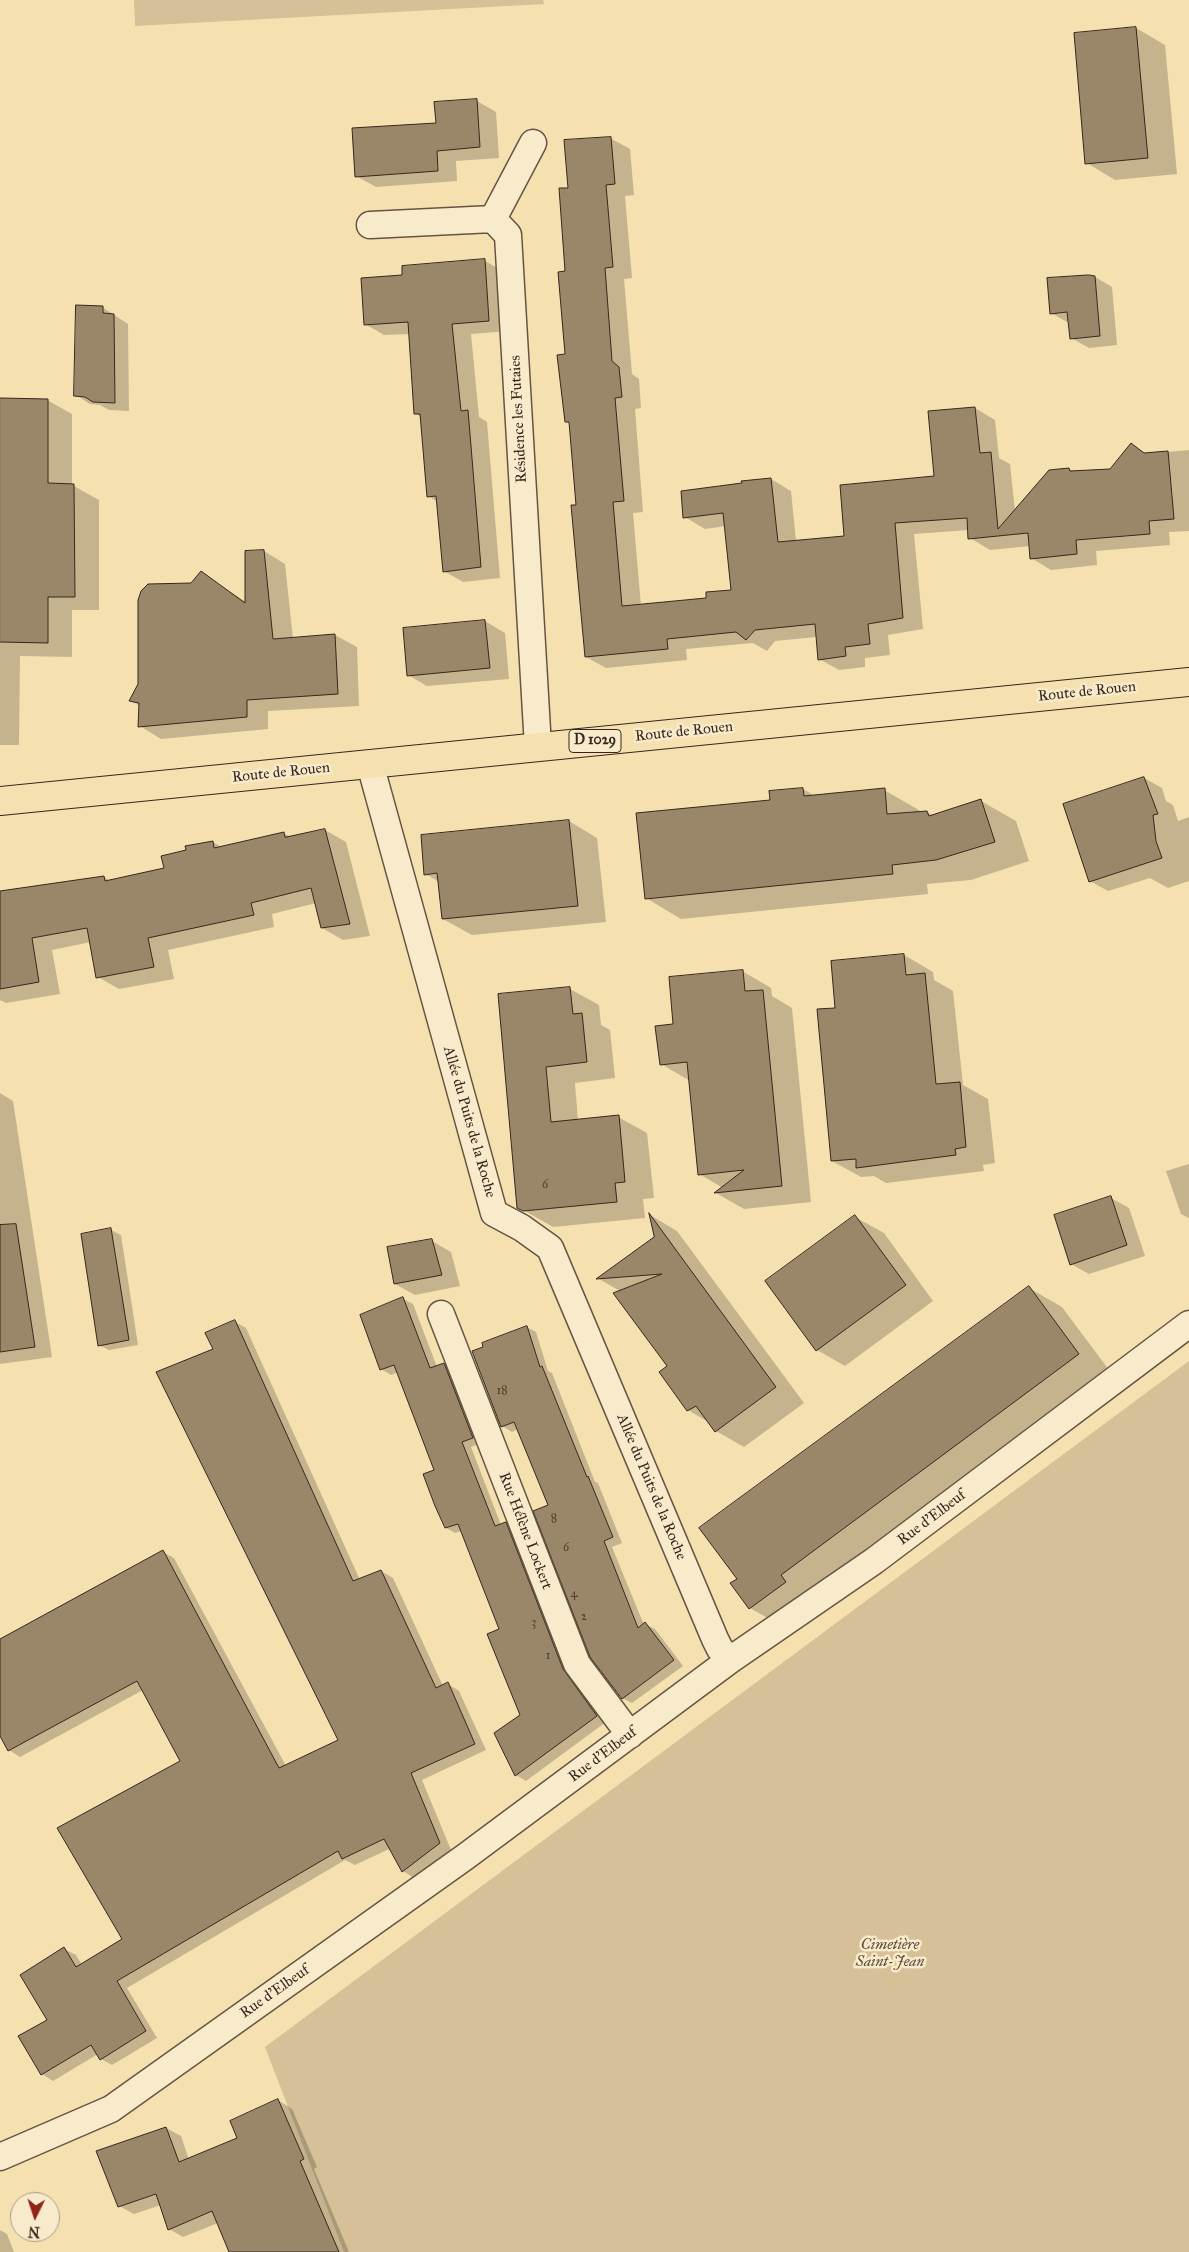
<!DOCTYPE html>
<meta charset="utf-8">
<style>
body{margin:0}
#map{position:relative;width:1189px;height:2252px;overflow:hidden;background:#f5e0b0;font-family:"IM FELL Great Primer",serif}
canvas{display:block}
.north{position:absolute;left:10px;top:2192px;width:50px;height:50px;box-sizing:border-box;background:#f8ebcc;border:1px solid #ab9c86;border-radius:50%;rotate:184deg;font-size:14px;font-weight:700;line-height:20px;text-align:center;color:#37261d}
.north::after{content:'';display:block;margin:auto;width:18px;height:22px;background:#8f2418;clip-path:polygon(50% 0,100% 100%,50% 72%,0 100%)}
</style>
<div id="map">
<canvas width="1189" height="2252"></canvas>
<div class="north">N</div>
</div>
<script>
const g = document.querySelector('canvas').getContext('2d');
g.lineJoin = 'round';
function paint(path, color) {
  g.fillStyle = color;
  g.fill(path, 'evenodd');
}
function stroke(path, color, width, dash) {
  g.strokeStyle = color;
  g.lineWidth = width;
  g.lineCap = dash ? 'butt' : 'round';
  g.setLineDash(dash || []);
  g.stroke(path);
}
function drawText(font, color, halo, rows, align = 'center') {
  g.font = font + ' "IM FELL Great Primer",serif';
  g.lineWidth = 5;
  g.setLineDash([]);
  g.textBaseline = 'middle';
  g.strokeStyle = halo;
  g.fillStyle = color;
  for (const [text, x, y, turn = 0] of rows) {
    g.save();
    g.translate(x, y);
    g.rotate((+turn || 0) * Math.PI / 180);
    g.textAlign = isNaN(turn) ? turn : align;
    if (halo) g.strokeText(text, 0, 0);
    g.fillText(text, 0, 0);
    g.restore();
  }
}
paint(new Path2D(`
 M134 0H543L544 4 135 26Z
 M1189 1361V2252H344L265 2047Z`), '#d5c097');
paint(new Path2D(`
 M1136 28 1165 45 1177 174 1115 180 1087 163Z
 M477 101 496 112 499 158 456 161 457 181 376 187 356 176Z
 M610 138 630 149 634 195 625 196 632 278 624 279 632 374 639 379 641 408 635 409 643 512 633 513 641 606 708 599 733 591 726 526 705 529 685 517 771 479 791 491 796 541 846 537 935 477 929 412 975 408 995 420 999 458 1010 464 1015 511 1069 469 1074 472 1110 470 1131 445 1147 454 1189 450V531L1169 532 1170 545 1096 551 1097 565 1051 570 1031 558 1030 546 990 550 970 538 969 530 914 534 923 629 888 635 890 655 865 658V667L839 670 819 659 817 637 775 641 767 651 753 643 686 649 687 660 606 668 586 657 571 424 566 422 567 273 569 189Z
 M485 261 504 272 508 331 471 334 479 417 487 422 500 578 463 582 444 571 438 502 428 496 421 417 415 413 410 334 384 335 365 324 403 276Z
 M1095 277 1112 287 1117 345 1089 348 1071 338 1069 323 1051 313Z
 M102 307 128 324 129 411 109 410 100 405 90 404 76 395Z
 M0 400H47L72 414V485L99 500V610H72V657L20 656 19 745H0Z
 M264 551 285 564 293 639 335 635 357 647 359 706 268 711V729L161 739 140 726V706L131 701 192 584 201 573 246 602Z
 M485 621 505 633 509 679 427 686 408 675 405 629Z
 M1144 778 1162 788 1166 801 1173 805 1178 821 1189 817V881L1168 888 1150 878 1108 891 1090 881Z
 M803 789 815 796 884 790 919 810 920 813 927 812 933 816 981 801 1016 821 1029 861 971 880 927 884 928 894 681 919 646 898 771 801 770 793Z
 M569 821 597 838 606 922 472 935 443 919 439 882 426 874Z
 M325 830 346 842 370 936 343 940 322 928 316 903 272 914 274 927 168 950 174 979 119 989 98 977 91 942 52 950 60 994 6 1003 0 1000V893L104 877 110 881 165 869 188 851 213 842 223 848 283 833 291 837Z
 M904 955 933 972 934 980 953 991 963 1085 988 1099 995 1163 983 1165 984 1171 886 1183 874 1176 861 1177 832 1161 837 1009 832 962Z
 M742 971 771 988 772 996 792 1008 811 1202 744 1209 716 1193 723 1188 699 1174 690 1081 661 1064 675 1025Z
 M570 989 599 1005 601 1025 610 1030 615 1078 575 1083 578 1121 618 1117 647 1133 654 1198 643 1199 645 1218 553 1227 518 1207 500 996Z
 M0 1093 13 1101 52 1357 0 1364Z
 M1189 1164V1218L1181 1214 1166 1171Z
 M1111 1198 1129 1208 1145 1256 1089 1274 1071 1264Z
 M650 1215 677 1231 804 1403 744 1447 716 1431 710 1423 688 1410 660 1372 669 1366 620 1291 599 1279 655 1237Z
 M855 1217 884 1233 933 1301 845 1366 817 1350Z
 M111 1230 121 1235 138 1345 109 1350 99 1345Z
 M432 1241 451 1252 460 1286 415 1295 395 1284Z
 M1029 1288 1062 1307 1112 1374 783 1627 750 1608 738 1579Z
 M403 1299 413 1304 437 1367 444 1364 453 1369 482 1443 471 1447 501 1525 505 1523 515 1528 606 1722 526 1781 516 1775 496 1734 521 1715 501 1629 462 1531 455 1533 446 1528 436 1471 398 1372 391 1375 381 1369Z
 M235 1322 246 1328 360 1580 381 1571 393 1578 443 1686 448 1684 459 1691 486 1750 422 1780 451 1850 414 1878 403 1871 391 1848 355 1865 345 1860 127 1988 157 2038 112 2065 101 2059 98 2054 53 2081 42 2074 48 2020 64 1949 76 1955 82 1965 124 1939 182 1762 143 1690 20 1757 9 1750 0 1734V1641L163 1552 174 1558 286 1766 340 1740 214 1350Z
 M527 1327 536 1332 548 1371 552 1373 595 1482 598 1483 622 1543 612 1547 644 1625 645 1624 655 1629 683 1666 632 1703 622 1698 518 1429 512 1432 502 1426Z
 M278 2100 292 2109 317 2167 314 2169 349 2252H230L218 2223 183 2237 169 2229 161 2205 134 2214 119 2206 166 2128 181 2136 189 2160 239 2139Z
 M0 2230 7 2234 14 2252H0Z`), '#0003');
const building = new Path2D(`
 M1136 27 1148 158 1085 164 1074 33Z
 M477 99 480 147 437 151 438 171 355 177 352 128 436 123 434 102Z
 M611 137 615 184 606 185 613 267 605 268 612 361 619 367 622 397 615 398 624 501 613 502 622 606 706 598V592L731 590 723 513 683 518 681 491 742 483 741 481 771 478 778 542 844 536 840 485 934 476 928 411 975 407 980 453 991 452 998 529 1049 470 1069 468 1070 471 1110 469 1131 443 1144 453 1168 451 1174 519 1149 521 1150 534 1076 540 1077 554 1030 559 1028 533 968 539 967 518 895 523 903 618 868 624 870 644 845 647 846 656 818 660 815 624 755 630 746 640 736 632 667 639 668 649 585 657 571 505H576L569 422H565L557 355 565 354 558 272 565 271 559 188H568L564 140Z
 M485 259 489 321 452 324 461 411 468 410 481 567 443 572 436 496 427 497 420 414H414L408 322 364 325 361 278 402 275V266Z
 M1089 275 1095 276 1100 336 1070 339 1067 312 1050 314 1047 278Z
 M76 305 103 306V313L114 314 115 403 93 402 85 397 74 396Z
 M0 398 48 399V483L74 484 75 597H48V643L0 642Z
 M264 550 273 639 335 634 338 694 247 700V717L138 727 139 703 129 701 138 684V600L141 591 148 584 191 583 201 571 245 603V551Z
 M485 620 490 668 407 676 403 628Z
 M1144 777 1158 814 1153 815 1156 841 1162 858 1089 882 1063 804Z
 M803 788 804 796 885 788 887 814 927 811 929 816 981 799 995 842 936 860 892 865 893 874 645 899 636 813 770 800 769 791Z
 M569 820 578 906 442 919 437 873 424 875 421 835Z
 M325 829 350 924 321 928 311 888 251 903 254 915 148 938 154 967 96 978 87 928 32 938 39 982 0 989V891L104 876 105 881 164 868 161 856 186 850 185 846 213 841 214 848 284 832 285 837Z
 M904 954 906 975 925 973 936 1084 960 1082 966 1147 955 1149 956 1155 856 1168V1159L831 1161 817 1009 835 1008 831 961Z
 M743 970 745 991 763 990 782 1186 714 1193 744 1170 698 1175 687 1062 660 1065 655 1026 673 1024 669 977Z
 M570 987 573 1014 582 1013 587 1062 546 1067 551 1122 619 1115 625 1182 615 1183 617 1202 523 1211 517 1208 498 994Z
 M1111 1196 1127 1245 1070 1265 1054 1215Z
 M649 1213 776 1387 715 1432 696 1406 687 1411 659 1372 667 1366 613 1293 662 1274 596 1279 654 1237Z
 M855 1215 906 1285 816 1351 765 1281Z
 M16 1224 35 1347 0 1352V1225Z
 M111 1228 129 1340 98 1346 81 1234Z
 M432 1239 442 1275 394 1284 387 1247Z
 M1029 1286 1079 1354 781 1575 786 1582 749 1609 730 1583 737 1579 699 1528Z
 M403 1297 430 1368 444 1363 473 1438 462 1442 495 1526 506 1522 563 1669 597 1716 515 1776 494 1733 520 1715 487 1634 499 1629 458 1524 445 1528 435 1506 423 1474 434 1470 394 1365 380 1370 360 1315Z
 M235 1320 353 1581 381 1570 436 1688 448 1682 475 1744 411 1773 440 1843 402 1872 384 1839 342 1859 338 1851 117 1981 146 2031 100 2060 91 2045 41 2075 18 2036 47 2020 20 1975 64 1947 76 1967 122 1939 57 1828 180 1761 137 1681 8 1751 0 1736V1639L163 1550 279 1768 338 1740 156 1372 213 1349 205 1333Z
 M527 1326 540 1367 542 1366 587 1477 588 1476 613 1537 604 1541 638 1628 645 1622 674 1660 622 1699 590 1657 533 1511 548 1505 514 1422 501 1427 472 1351 483 1347 482 1343Z
 M278 2099 304 2159 300 2161 339 2252H229L212 2211 168 2230 156 2194 118 2207 96 2151 166 2127 179 2162 237 2138 230 2121Z`);
paint(building, '#9a8769');
stroke(building, '#37261d', 1);
const street = new Path2D(`
 M493 219 533 143
 M370 225 493 219 508 235 538 747
 M370 764 494 1213 522 1228 550 1248 715 1639 720 1649 730 1660
 M441 1314 577 1664 630 1735
 M0 2157 111 2109 465 1857 730 1660 874 1561 1189 1324`);
const primary = new Path2D(`
 M0 801 1189 682`);
stroke(street, '#665442', 29);
stroke(primary, '#37261d', 30);
stroke(street, '#f8ebcc', 26);
stroke(primary, '#f5e0b0', 28);
drawText('12px', '#503e30', null, [
 ["6",545,1185],
 ["18",502,1391],
 ["8",554,1519],
 ["6",566,1548],
 ["4",574,1594],
 ["2",584,1617],
 ["3",534,1623],
 ["1",548,1656]
]);
for (const [x, y, w] of [
 [595,741,52]
]) {
  const box = new Path2D();
  box.roundRect(x - w / 2, y - 11.5, w, 23, 4);
  g.fillStyle = '#f8ebcc';
  g.fill(box);
  stroke(box, '#37261d', 1);
}
drawText('bold 14px', '#37261d', null, [
 ["D 1029",595,741]
]);
drawText('15px', '#37261d', '#f8ebcc', [
 ["Résidence les Futaies",519,419,-93],
 ["Route de Rouen",1087,692,-6],
 ["Route de Rouen",684,732,-6],
 ["Route de Rouen",281,773,-6],
 ["Allée du Puits de la Roche",469,1122,74],
 ["Allée du Puits de la Roche",651,1487,67],
 ["Rue d'Elbeuf",932,1518,-37],
 ["Rue Hélène Lockert",525,1531,69],
 ["Rue d'Elbeuf",603,1755,-37],
 ["Rue d'Elbeuf",275,1992,-35]
]);
drawText('italic 15px', '#5e4c3c', '#f8ebcc', [
 ["Cimetière",890,1945],
 ["Saint-Jean",890,1962]
]);
</script>
